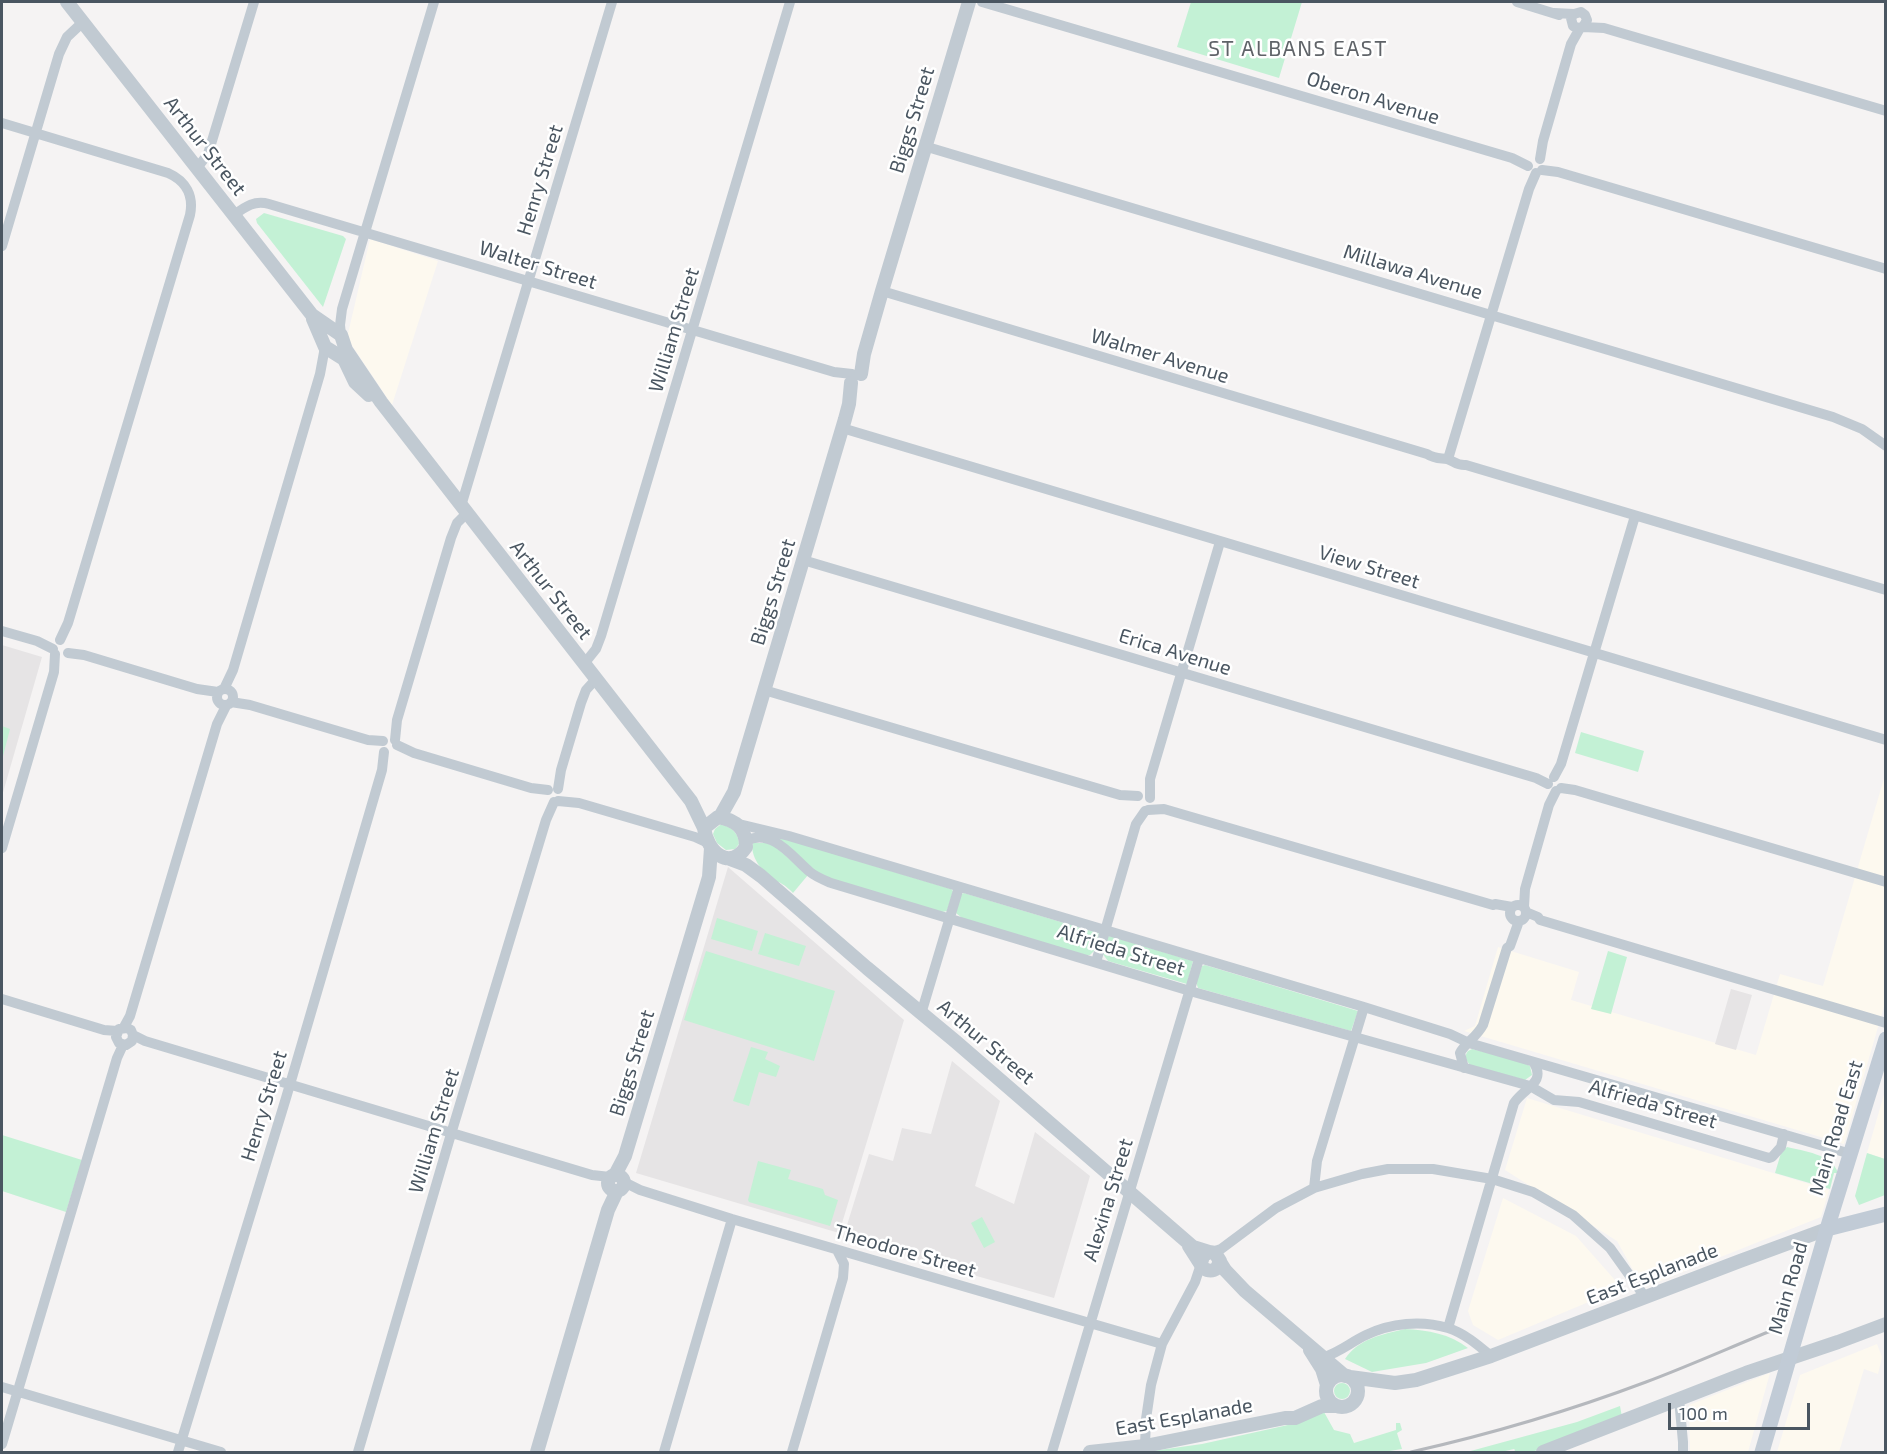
<!DOCTYPE html>
<style>
body{margin:0}
#map{position:relative;width:1887px;height:1454px;overflow:hidden;background:#f5f3f3;font-family:"Exo 2",sans-serif}
canvas{display:block}
.frame{position:absolute;inset:0;border:3px solid #4a5661;pointer-events:none}
.scale{position:absolute;left:1668px;top:1403px;width:142px;height:27px;box-sizing:border-box;border:3px solid #4a5661;border-top:0;padding-left:8px;font-size:18px;line-height:21px;white-space:nowrap;color:#4a5661;-webkit-text-stroke:4px #fff;paint-order:stroke}
</style>
<div id="map">
<canvas width="1887" height="1454"></canvas>
<div class="frame"></div>
<div class="scale">100 m</div>
</div>
<script>
const g = document.querySelector('canvas').getContext('2d');
g.lineJoin = 'round';
function paint(path, color) {
  g.fillStyle = color;
  g.fill(path, 'evenodd');
}
function stroke(path, color, width, dash) {
  g.strokeStyle = color;
  g.lineWidth = width;
  g.lineCap = dash ? 'butt' : 'round';
  g.setLineDash(dash || []);
  g.stroke(path);
}
function drawText(font, color, halo, rows, align = 'center') {
  g.font = font + ' "Exo 2",sans-serif';
  g.lineWidth = 5;
  g.setLineDash([]);
  g.textBaseline = 'middle';
  g.strokeStyle = halo;
  g.fillStyle = color;
  for (const [text, x, y, turn = 0] of rows) {
    g.save();
    g.translate(x, y);
    g.rotate((+turn || 0) * Math.PI / 180);
    g.textAlign = isNaN(turn) ? turn : align;
    if (halo) g.strokeText(text, 0, 0);
    g.fillText(text, 0, 0);
    g.restore();
  }
}
paint(new Path2D(`
 M370 239 438 261 392 405 347 338Z
 M1885 775V1003L1844 1144 1464 1031 1475 1026 1498 947 1579 972 1571 1000 1756 1055 1780 974 1823 986Z
 M1885 1091V1159L1867 1153Z
 M1527 1098 1829 1190 1821 1217 1643 1288 1617 1241 1505 1170Z
 M1503 1198 1576 1236 1622 1288 1498 1340 1473 1325 1468 1311Z
 M1877 1344 1882 1357 1878 1374 1864 1369 1839 1452H1777L1800 1375Z
 M1770 1373 1748 1452H1690L1689 1405Z`), '#fdf9ef');
paint(new Path2D(`
 M2 645 42 657 2 796Z
 M728 867 904 1020 839 1233 636 1173Z
 M1731 989 1752 995 1736 1050 1715 1044Z
 M952 1061 1000 1101 975 1186 1014 1204 1035 1132 1090 1176 1054 1298 843 1238 869 1154 893 1161 902 1128 931 1134Z`), '#e6e4e5');
paint(new Path2D(`
 M1191 2H1302L1279 78 1177 47Z
 M264 213 343 236 346 239 323 307 257 223 256 219Z
 M2 726 10 729 2 760Z
 M1581 732 1644 751 1638 772 1575 753Z
 M720 825C730 825 739 833 739 844L735 849 726 850 717 843 713 834 715 829Z
 M772 835 951 889 953 891 947 911 942 912 819 875Z
 M753 843H771L808 875 793 893C790 890 786 886 782 884 776 880 779 884 773 880 763 873 749 855 753 843Z
 M964 893 1098 933 1099 934 1094 951 1090 955H1085L962 918 956 913 961 894Z
 M717 918 758 931 752 951 711 939Z
 M765 933 806 946 799 966 758 954Z
 M1110 936 1193 961 1187 984 1108 961 1102 953 1107 937Z
 M706 951 835 991 814 1061 684 1020Z
 M1608 951 1627 957 1611 1014 1591 1009Z
 M1205 965 1358 1011 1351 1031 1198 988 1196 982 1202 966Z
 M751 1047 768 1052 765 1059 780 1066 776 1077 759 1072 749 1106 733 1101Z
 M1472 1049 1515 1059 1530 1066 1532 1075 1525 1080 1470 1065C1466 1060 1464 1056 1468 1051Z
 M2 1135 82 1160 66 1212 2 1191Z
 M1787 1147C1803 1151 1832 1154 1838 1173H1834L1830 1189 1775 1173 1781 1153Z
 M1867 1153 1885 1159V1195L1859 1205 1855 1196Z
 M758 1161 791 1170 788 1179 823 1189 825 1195 838 1200 830 1226 749 1202 748 1200Z
 M982 1217 995 1242 984 1248 971 1223Z
 M1405 1329C1428 1330 1450 1334 1468 1348L1426 1363 1372 1372 1345 1359C1358 1339 1383 1334 1405 1329Z
 M1334 1391a8 8 0 1 1 16 0a8 8 0 1 1-16 0Z
 M1620 1406 1622 1417 1532 1452H1514L1515 1450 1514 1449 1501 1452H1467L1577 1422Z
 M1324 1412 1334 1430 1350 1434 1354 1443 1396 1430V1423H1400L1402 1430 1397 1433 1402 1449 1383 1452H1145L1202 1444 1297 1423Z`), '#c3f1d5');
stroke(new Path2D(`
 M982 2 1512 158 1528 166
 M1517 2 1559 15
 M1554 13 1574 14 1581 12 1585 15 1587 20 1583 27 1578 28 1573 26 1571 18 1574 14
 M1583 27 1604 28 1886 111
 M2 123 168 173C186 181 194 196 190 215L68 623 60 640
 M924 146 1833 417 1862 429 1886 446
 M1540 159 1543 141 1571 44 1580 28
 M197 168 208 154 254 2
 M1542 170 1558 172 1886 269
 M234 215C246 206 255 200 269 204L834 372 852 374
 M2 246 59 54 67 37 83 22
 M882 291 1427 454C1435 459 1439 458 1447 459 1454 461 1457 466 1466 465L1886 590
 M341 335 340 325 342 309 434 2
 M842 428 1886 740
 M1448 459 1529 189 1536 173
 M461 506 612 2
 M803 560 1536 778 1548 784
 M2 631 37 641 53 649
 M68 653 84 655 197 689 218 692
 M584 664 596 649 601 636 790 2
 M217 697a8 8 0 1 1 16 0a8 8 0 1 1-16 0Z
 M224 689 233 670 320 374 325 347
 M764 690 1120 795 1138 796
 M231 702 250 705 368 740 383 741
 M395 740 397 720 451 538 457 523 467 513
 M397 745 414 753 531 788 548 790
 M1554 777 1561 764 1635 516
 M1561 788 1575 790 1886 882
 M558 789 561 770 581 703 586 690 596 679
 M1150 798V779L1220 542
 M558 801 579 803 695 837 708 843
 M1148 810 1164 809 1493 905 1495 904 1512 907
 M739 824 789 836 1364 1007 1450 1034 1469 1043 1851 1154
 M746 841C772 827 793 858 810 872 816 877 824 880 831 883L1190 991 1530 1086 1554 1100 1579 1102 1769 1158 1772 1157 1781 1147 1784 1134
 M2 848 54 672 55 654
 M1510 913a8 8 0 1 1 16 0a8 8 0 1 1-16 0Z
 M1524 907 1525 889 1549 805 1556 791
 M1526 912 1538 917 1540 920 1886 1023
 M1096 962 1136 824 1145 811
 M2 999 104 1030 117 1031
 M921 1014 959 887
 M124 1027 130 1016 217 724 226 706
 M133 1035 132 1041 126 1045 119 1043 116 1037 119 1029 127 1028 131 1030 133 1035 145 1041 592 1175 610 1177
 M1464 1068 1460 1053C1465 1043 1476 1038 1483 1025L1507 948 1510 946 1519 921
 M624 1182 640 1190 732 1219 1162 1344
 M1314 1188 1317 1161 1364 1007
 M1212 1252 1221 1249 1276 1208 1314 1188 1362 1174 1388 1169H1433L1492 1179 1533 1192 1573 1215 1610 1248 1645 1297
 M1448 1328 1514 1103C1525 1087 1546 1083 1534 1063
 M1324 1357C1340 1352 1351 1342 1366 1335 1391 1323 1421 1320 1448 1328 1464 1333 1478 1345 1491 1356
 M2 1387 221 1452
 M1679 1399 1683 1442V1452
 M2 1444 117 1058 123 1045
 M1145 1446 1146 1419 1151 1385 1162 1344 1195 1282 1201 1264
 M178 1452 286 1098 382 770 384 752
 M358 1452 451 1134 546 820 554 802
 M664 1452 732 1219
 M792 1452 843 1278 844 1264 837 1250
 M1052 1452 1199 959`), '#c1cad2', 10);
stroke(new Path2D(`
 M67 2 312 315 341 335 346 350 381 402 691 801 704 828
 M313 319 325 347 344 359 355 382 369 395
 M861 374 864 354 882 291 969 2
 M718 817C736 820 746 828 746 847 729 872 707 851 704 828Z
 M720 817 734 792 845 419 849 404 851 383
 M730 859 746 865 761 876 867 968 955 1041 1193 1247 1209 1252
 M608 1183a8 8 0 1 1 16 0a8 8 0 1 1-16 0Z
 M615 1175 625 1156 709 877 711 848
 M1189 1246 1203 1268C1208 1271 1212 1272 1217 1268L1220 1261 1215 1253 1209 1252 1203 1256 1201 1263
 M1220 1262 1225 1270 1245 1291 1345 1376
 M1310 1350 1322 1369 1327 1385
 M1326 1391a16 16 0 1 1 32 0a16 16 0 1 1-32 0Z
 M1350 1377 1395 1383 1416 1380 1491 1356 1740 1261 1827 1229
 M537 1452 608 1210 617 1191
 M1090 1452 1145 1446 1285 1418H1295L1322 1406H1337
 M1543 1452 1746 1373 1838 1342 1886 1324`), '#c1cad2', 14);
stroke(new Path2D(`
 M1827 1229 1886 1214
 M1762 1452 1827 1229 1886 1039`), '#c1cbd6', 15);
stroke(new Path2D(`
 M1411 1452C1491 1434 1569 1411 1646 1382 1689 1366 1731 1347 1773 1330`), '#b5b8bd', 3);
drawText('20px', '#4a5661', '#fff', [
 ["Oberon Avenue",1373,98,17],
 ["Biggs Street",912,120,-73],
 ["Arthur Street",205,146,52],
 ["Henry Street",540,180,-73],
 ["Walter Street",538,265,17],
 ["Millawa Avenue",1413,272,17],
 ["William Street",674,330,-73],
 ["Walmer Avenue",1160,356,17],
 ["View Street",1369,567,17],
 ["Arthur Street",551,590,52],
 ["Biggs Street",773,592,-73],
 ["Erica Avenue",1175,652,17],
 ["Alfrieda Street",1121,950,17],
 ["Arthur Street",986,1042,40],
 ["Biggs Street",632,1063,-73],
 ["Alfrieda Street",1653,1104,16],
 ["Henry Street",264,1106,-73],
 ["Main Road East",1836,1128,-73],
 ["William Street",434,1131,-73],
 ["Alexina Street",1108,1200,-73],
 ["Theodore Street",905,1251,16],
 ["East Esplanade",1652,1274,-21],
 ["Main Road",1788,1288,-74],
 ["East Esplanade",1184,1417,-10]
]);
g.letterSpacing = '1.5px';
drawText('21px', '#5f6368', '#fff', [
 ["ST ALBANS EAST",1298,49]
]);
g.letterSpacing = '0px';
</script>
